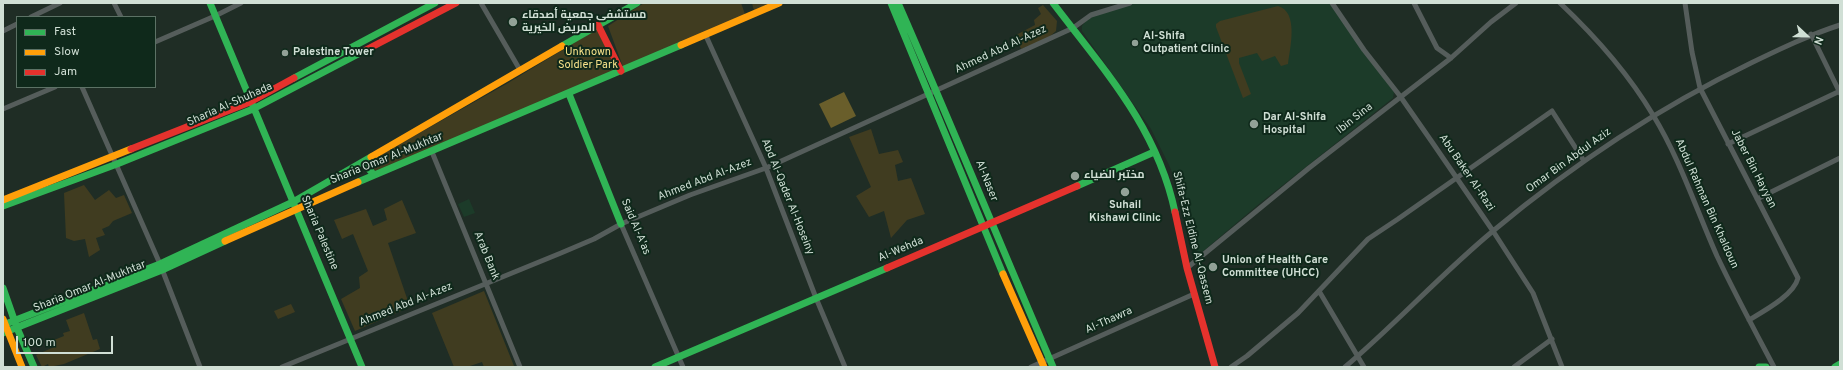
<!DOCTYPE html>
<meta charset="utf-8">
<style>
body{margin:0}
#map{position:relative;width:1843px;height:370px;overflow:hidden;background:#1f2d25;font-family:Overpass,sans-serif}
canvas{display:block}
.frame{position:absolute;inset:0;border:4px solid #d0dfd5;pointer-events:none}
.legend{position:absolute;left:16px;top:16px;width:140px;height:72px;box-sizing:border-box;background:#0f291b;border:1px solid #5c7265;margin:0;padding:5px 7px;list-style:none;font-size:12px;color:#d0dfd5}
.legend li{display:flex;align-items:center;gap:8px;height:20px}
.legend b{width:20px;border:1px solid #5c7265}
.north{position:absolute;left:1787px;top:16px;width:40px;height:40px;-webkit-text-stroke:3px #0f291b;paint-order:stroke;rotate:112deg;font-size:11px;font-weight:700;line-height:16px;text-align:center;color:#d0dfd5}
.north::after{content:'';display:block;margin:auto;width:14px;height:18px;background:#d0dfd5;clip-path:polygon(50% 0,100% 100%,50% 72%,0 100%)}
.scale{position:absolute;left:16px;top:336px;width:97px;height:18px;box-sizing:border-box;border:2px solid #d0dfd5;border-top:0;padding-left:5px;font-size:12px;line-height:14px;white-space:nowrap;color:#d0dfd5;-webkit-text-stroke:3px #0f291b;paint-order:stroke}
</style>
<div id="map">
<canvas width="1843" height="370"></canvas>
<div class="frame"></div>
<ul class="legend">
<li><b style="height:5px;background:#30b455"></b>Fast</li>
<li><b style="height:5px;background:#ff9f0a"></b>Slow</li>
<li><b style="height:5px;background:#e5322d"></b>Jam</li>
</ul>
<div class="north">N</div>
<div class="scale">100 m</div>
</div>
<script>
const g = document.querySelector('canvas').getContext('2d');
g.lineJoin = 'round';
function paint(path, color) {
  g.fillStyle = color;
  g.fill(path, 'evenodd');
}
function stroke(path, color, width, dash) {
  g.strokeStyle = color;
  g.lineWidth = width;
  g.lineCap = dash ? 'butt' : 'round';
  g.setLineDash(dash || []);
  g.stroke(path);
}
function drawText(font, color, halo, rows, align = 'center') {
  g.font = font + ' Overpass,Cairo,sans-serif';
  g.lineWidth = 4;
  g.setLineDash([]);
  g.textBaseline = 'middle';
  g.strokeStyle = halo;
  g.fillStyle = color;
  for (const [text, x, y, turn = 0] of rows) {
    g.save();
    g.translate(x, y);
    g.rotate((+turn || 0) * Math.PI / 180);
    g.textAlign = isNaN(turn) ? turn : align;
    if (halo) g.strokeText(text, 0, 0);
    g.fillText(text, 0, 0);
    g.restore();
  }
}
paint(new Path2D(`
 M1135 3H1330L1394 92 1393 98 1259 204 1201 253 1191 248 1185 203 1169 165 1151 129 1082 31V26L1086 21 1094 16Z
 M469 199 475 213 464 217 458 204Z`), '#1c3b29');
paint(new Path2D(`
 M644 3H741L745 14 742 17 623 67 608 26Z
 M752 3H773L754 11Z
 M1043 5 1057 21 1056 31 1048 38 1021 49 1016 35 1035 25 1034 20 1041 14 1038 8Z
 M1278 6C1299 12 1290 48 1288 64L1281 66 1275 56 1262 61 1257 53 1239 58V63L1251 94 1243 98 1216 27V24L1220 21Z
 M597 29 617 70 377 172 373 169 372 162 377 157 508 83Z
 M871 129 879 154 898 150 903 162 895 165 898 181 911 178 925 214 907 220 891 238 884 211 869 217 856 196 871 187 849 137Z
 M84 185 95 200 109 190 116 198 124 195 132 213 113 221 109 226 102 229 105 235 96 238 100 250 89 257 85 239 74 241 66 238 64 193Z
 M402 200 416 233 388 243 410 307 355 331 341 299 360 288 359 277 368 271 353 234 342 239 334 220 366 209 373 226 387 220 384 209Z
 M484 291 514 366 484 367 482 362 467 367H454L432 313Z
 M291 304 295 312 278 319 274 311Z
 M84 313 93 340 97 339 100 349 64 364 49 367 48 364 42 367 36 355 54 347 52 344 55 343 54 340 64 336 63 333 70 331 66 320Z`), '#403c20');
paint(new Path2D(`
 M844 92 856 116 831 128 819 104Z`), '#695e2b');
stroke(new Path2D(`
 M114 3 121 17
 M481 3 520 70
 M1332 3 1364 50 1400 96 1432 142 1493 231 1533 293 1562 367
 M1414 3 1437 48 1451 58
 M1560 3C1596 37 1628 73 1653 115 1680 159 1696 209 1717 256 1735 294 1755 331 1774 367
 M1685 3 1692 52 1700 88 1798 278C1794 295 1764 311 1749 320
 M31 17 60 3
 M3 31 17 24
 M1811 34 1840 93
 M706 36 766 168 816 298 845 367
 M155 42 215 16 241 3
 M82 87 160 264 200 367
 M3 109 55 87
 M1728 144 1840 91
 M432 152 520 367
 M1757 199 1840 158
 M621 224 683 367
 M1187 268 1309 168 1451 58 1491 22 1516 3
 M1319 291 1364 367
 M282 367 561 253 594 239 621 224 690 195 766 168 1073 28 1091 15 1130 3
 M1031 367 1194 294
 M1231 367 1247 356 1298 313 1368 239 1398 219 1552 111 1584 161
 M1345 367C1396 324 1441 274 1493 231 1572 165 1658 108 1751 63 1780 49 1809 35 1840 25
 M1514 367 1552 339`), '#555d5b', 5);
stroke(new Path2D(`
 M210 3 362 367
 M891 3 1003 274
 M898 3C951 124 1001 246 1053 367
 M1053 3C1104 70 1157 127 1175 212
 M562 46 637 3
 M294 78 435 3
 M569 94 621 224
 M371 157 368 168 374 175
 M358 182 681 45
 M1077 186 1154 152
 M3 206 117 164 253 109 364 51
 M3 288 17 328 34 367
 M3 325 160 264 293 202 371 157
 M3 333 162 270 225 241
 M655 367 887 268
 M1759 367H1766
 M1835 367 1840 364`), '#30b455', 7);
stroke(new Path2D(`
 M681 45 779 3
 M371 157 562 46
 M3 200 131 149
 M225 241 358 182
 M1003 274 1044 367
 M3 319 22 367`), '#ff9f0a', 7);
stroke(new Path2D(`
 M598 25 621 71
 M364 51 456 3
 M131 149 250 102 294 78
 M1175 212 1187 268 1215 367
 M887 268 1077 186`), '#e5322d', 7);
for (const [x, y, r, color] of [
 [513,22,5,"#92a197"],
 [1135,43,4,"#92a197"],
 [285,53,4,"#92a197"],
 [1254,124,5,"#92a197"],
 [1075,176,5,"#92a197"],
 [1125,192,5,"#92a197"],
 [1213,267,5,"#92a197"]
]) {
  const dot = new Path2D();
  dot.arc(x, y, r, 0, 2 * Math.PI);
  g.fillStyle = color;
  g.fill(dot);
  stroke(dot, '#0f291b', 1.5);
}
drawText('bold 11px', '#d0dfd5', '#0f291b', [
 ["مستشفى جمعية أصدقاء",522,16],
 ["المريض الخيرية",522,29],
 ["Al-Shifa",1143,37],
 ["Outpatient Clinic",1143,50],
 ["Palestine Tower",293,53],
 ["Dar Al-Shifa",1263,118],
 ["Hospital",1263,131],
 ["مختبر الضياء",1084,176],
 ["Suhail",1125,206,"center"],
 ["Kishawi Clinic",1125,219,"center"],
 ["Union of Health Care",1222,261],
 ["Committee (UHCC)",1222,274]
], 'left');
drawText('11px', '#d0dfd5', '#0f291b', [
 ["Ahmed Abd Al-Azez",1001,50,-25],
 ["Sharia Al-Shuhada",230,105,-24],
 ["Ibin Sina",1355,119,-38],
 ["Sharia Omar Al-Mukhtar",387,159,-22],
 ["Omar Bin Abdul Aziz",1569,161,-36],
 ["Jaber Bin Hayyan",1753,169,63],
 ["Abu Baker Al-Razi",1466,173,56],
 ["Ahmed Abd Al-Azez",705,180,-21],
 ["Al-Naser",986,181,68],
 ["Abd Al-Qader Al-Hoseiny",787,197,68],
 ["Abdul Rahman Bin Khaldoun",1706,204,66],
 ["Said Al-A'as",635,227,67],
 ["Sharia Palestine",319,233,67],
 ["Shifa-Ezz Eldine Al-Qassem",1192,238,76],
 ["Al-Wehda",901,250,-23],
 ["Arab Bank",486,256,68],
 ["Sharia Omar Al-Mukhtar",90,287,-22],
 ["Ahmed Abd Al-Azez",406,305,-22],
 ["Al-Thawra",1109,321,-24]
]);
drawText('11px', '#f5e089', '#0f291b', [
 ["Unknown",588,53],
 ["Soldier Park",588,66]
]);
</script>
